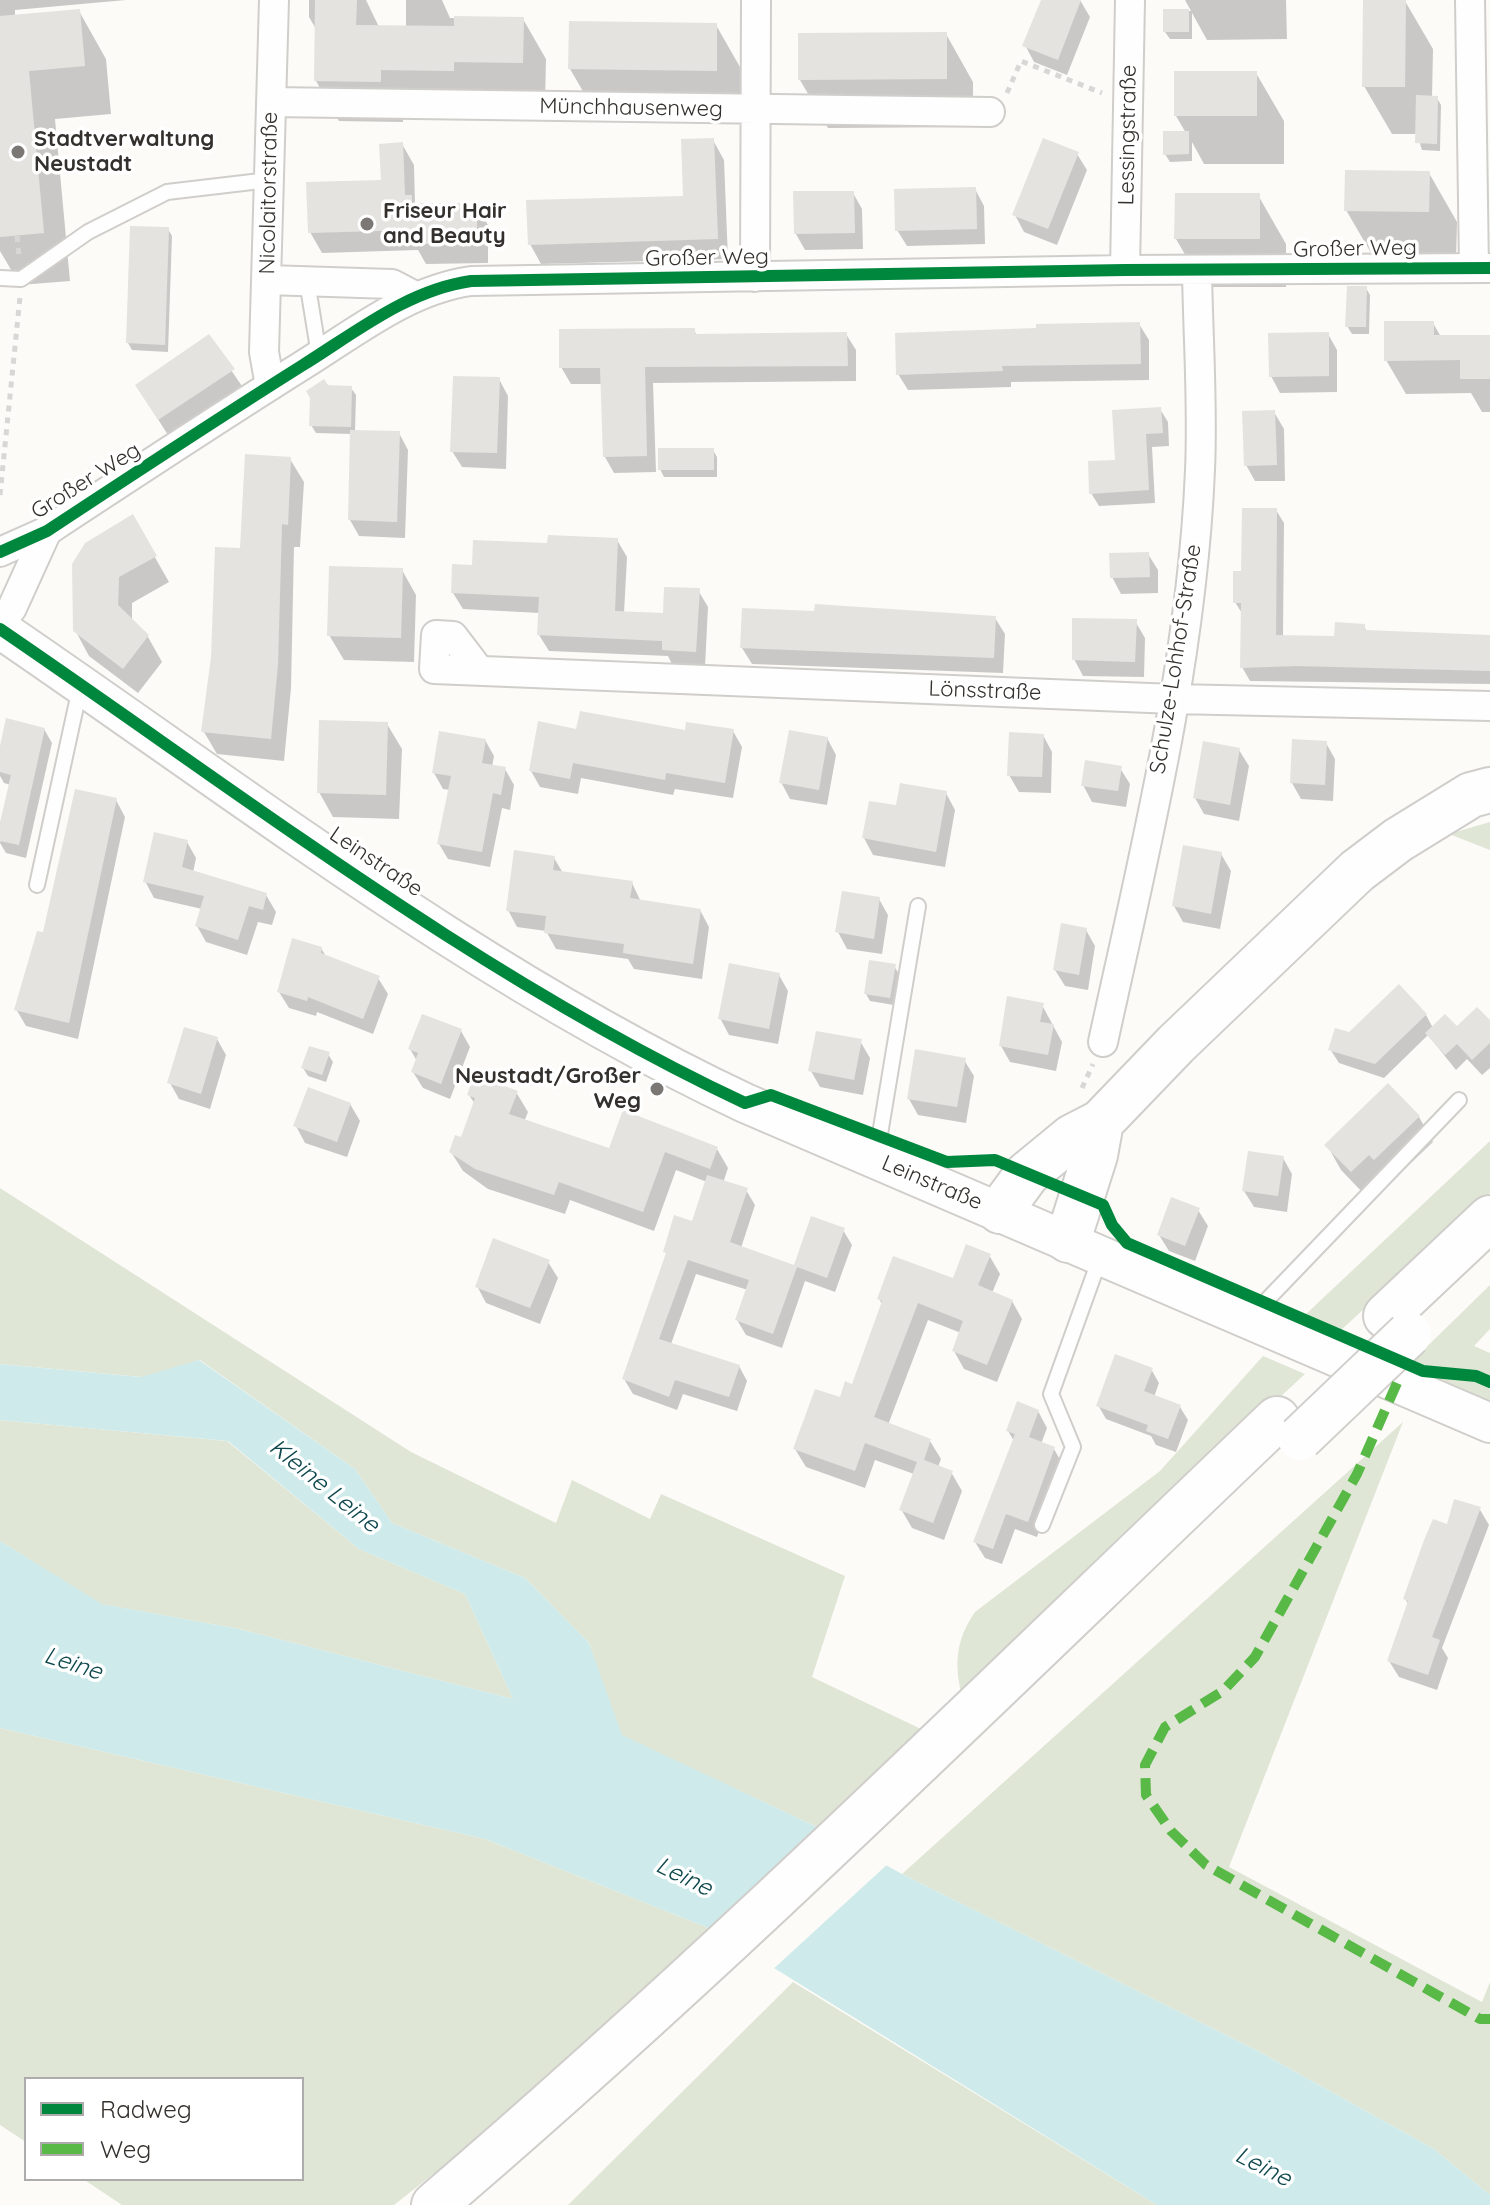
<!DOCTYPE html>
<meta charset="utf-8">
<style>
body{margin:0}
#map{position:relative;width:1490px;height:2205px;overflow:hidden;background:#fdfbf8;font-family:Quicksand,sans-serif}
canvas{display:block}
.legend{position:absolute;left:24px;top:2077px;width:280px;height:104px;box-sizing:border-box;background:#fff;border:2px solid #adacab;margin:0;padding:10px 14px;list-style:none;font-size:24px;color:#33302d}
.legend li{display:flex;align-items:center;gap:16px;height:40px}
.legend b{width:40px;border:2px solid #adacab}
</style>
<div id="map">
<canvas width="1490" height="2205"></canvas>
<ul class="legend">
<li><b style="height:10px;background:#00873e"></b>Radweg</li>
<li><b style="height:10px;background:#58b947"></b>Weg</li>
</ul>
</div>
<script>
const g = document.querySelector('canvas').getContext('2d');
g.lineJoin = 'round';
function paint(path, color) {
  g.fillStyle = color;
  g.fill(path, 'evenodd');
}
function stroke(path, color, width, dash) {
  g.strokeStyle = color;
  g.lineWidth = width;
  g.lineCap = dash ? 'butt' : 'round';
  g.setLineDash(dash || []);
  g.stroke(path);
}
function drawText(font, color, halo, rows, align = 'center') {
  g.font = font + ' Quicksand,sans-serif';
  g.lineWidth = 7;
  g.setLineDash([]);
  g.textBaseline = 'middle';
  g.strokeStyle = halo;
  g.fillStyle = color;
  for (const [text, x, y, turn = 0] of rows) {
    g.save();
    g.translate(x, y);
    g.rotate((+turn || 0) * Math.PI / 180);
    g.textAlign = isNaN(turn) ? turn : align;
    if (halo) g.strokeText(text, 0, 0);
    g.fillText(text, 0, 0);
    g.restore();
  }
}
paint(new Path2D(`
 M1490 822V850L1449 834Z
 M1490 1141V1193L1340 1331 1305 1315Z
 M0 1188 411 1452 556 1523 572 1480 650 1519 661 1494 845 1576 812 1677 921 1729 817 1827 621 1735 589 1643 525 1578 392 1523 355 1469 200 1360 142 1377 0 1364Z
 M1490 1285V1329L1474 1346 1490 1353V1407L1404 1369Z
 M1263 1356 1305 1374 961 1692C954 1661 957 1638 975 1612L1160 1471Z
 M0 1420 227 1441 359 1549 465 1594 513 1699 239 1629 101 1604 0 1541Z
 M1403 1422 1229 1867 1482 2002 1490 1982V2195L1434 2149 1258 2051 902 1874Z
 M0 1728 485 1839 711 1929 499 2122 394 2205H122L83 2179H302V2079H26V2142L0 2125Z
 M793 1982 1157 2205H568Z`), '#dfe6d5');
paint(new Path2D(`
 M199 1360 355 1469 392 1523 525 1578 589 1643 622 1735 817 1827 902 1874 1258 2051 1434 2149 1490 2195V2205H1157L711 1929 485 1839 0 1728V1541L102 1604 239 1629 513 1699 465 1594 359 1549 228 1441 0 1420V1364L141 1377Z`), '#ceeaea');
paint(new Path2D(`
 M822 1826 890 1862 770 1972 706 1932Z`), '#fdfbf8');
paint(new Path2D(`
 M0 0H126L15 10V16L79 11 106 59 111 114 55 119 70 281 20 285 0 251Z
 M309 0H366L379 27H406V0H442L450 18 523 19 546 59 545 103 403 110V122L339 121 316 81V29L309 17Z
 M1043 0H1080L1090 17 1067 75 1034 62 1025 45Z
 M1185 0H1286L1287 39 1207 40 1192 13V39H1170L1165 32V11H1191Z
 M1405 1 1433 49 1432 98H1437L1441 105 1440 151 1422 150 1417 134H1392L1364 86Z
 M716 25 744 74 743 119 598 117 570 69Z
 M946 34 973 82V127L828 128 800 80Z
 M1256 73 1284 121V164H1204L1192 142V161L1170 162 1165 154 1186 133 1176 116Z
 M713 140 724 160 728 259 541 264 530 244 685 198Z
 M402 144 414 165 415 205H476L488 225V263L426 264 418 250 322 253 310 232 383 182Z
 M1077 154 1087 170 1057 245 1024 232 1015 215Z
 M1429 173 1457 222 1456 260 1374 258 1346 210Z
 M975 189 984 206 985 244 907 246 897 230Z
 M853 193 862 209 863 249 805 250 796 234Z
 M1258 195 1286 244V287H1204L1176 239Z
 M168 229 172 236 168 352 132 350 128 343Z
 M1366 288 1370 295 1369 334H1352L1347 326Z
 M1433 323 1441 337H1490V412H1482L1471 393 1406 394 1386 360Z
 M1139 324 1149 340V380L1011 382V387L908 390 898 374Z
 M694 330 697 336 846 334 856 350V381L653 383 656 472 614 473 605 457 603 384H571L561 367Z
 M1328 334 1337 350V392L1280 393 1271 376Z
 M208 336 248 395 173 443 137 386Z
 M499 379 508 396 506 469 462 467 452 451Z
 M327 387 351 388 356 395 355 432 399 433 408 450 405 538 359 536 350 520 352 434 316 433 311 425 312 398Z
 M1160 409 1168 422 1169 446 1152 447 1155 503 1099 506 1091 493Z
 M1274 412 1284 429 1285 481H1255L1246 465Z
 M713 450 717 457V477H664L660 469Z
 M290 459 304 482 300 547H294L291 688 284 761 217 754 204 732 242 550Z
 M1276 510 1284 523 1283 637 1336 638 1364 626 1367 632 1490 637V684L1250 681 1242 667 1243 615 1235 602 1243 573Z
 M132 517 169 582 132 603V621L148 637 162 662 138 693 89 656 75 630Z
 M617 540 627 557 624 613 665 615 698 590 708 607 705 667 673 666 668 656 549 651 539 635 540 613 463 609 453 593 474 567 549 545Z
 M1148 554 1158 570V593L1121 594 1112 577Z
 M402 570 416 595 414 662 344 660 329 635Z
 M995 618 1005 634 1003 673 752 664 742 648Z
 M1135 621 1145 638 1144 677 1083 676 1074 659Z
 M387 724 402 749 399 819 333 817 319 792Z
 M44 729 52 743 26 858 6 853 0 843 11 785 4 783 0 776V755Z
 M578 731H733L742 747 733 798 675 789 673 795 581 778 578 794 540 787 531 771Z
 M1043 735 1052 752 1051 793 1019 792 1009 775Z
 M827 738 836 755 827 805 790 799 781 782Z
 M485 740 494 756 492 767 505 769 514 785 510 810 502 808 490 867 448 859 439 844 450 790 443 789 434 773Z
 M1326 743 1335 759 1333 801 1301 799 1292 783Z
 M1239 750 1249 766 1239 821 1204 814 1195 798Z
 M1120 768 1130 784 1126 807 1092 802 1083 785Z
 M946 793 955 810 945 867 873 855 864 838 898 808Z
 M116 800 125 817 78 1039 26 1026 16 1009 44 935Z
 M187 842 196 858 193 873 266 895 276 912 272 925 258 922 247 955 206 942 197 926 202 909 154 898 145 881Z
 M1221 854 1231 871 1220 929 1183 922 1174 906Z
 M554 858 563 873 632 883 641 902 700 910 709 927 702 979 634 969 628 959 556 949 546 931 517 927 508 910Z
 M879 899 888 915 882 954 847 949 838 932Z
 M1086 930 1095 946 1088 990 1065 986 1055 970Z
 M321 948 327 958 378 978 388 994 373 1034 317 1012 316 1016 289 1008 279 992Z
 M894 966 899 974 894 1005 870 1001 866 994Z
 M779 975 788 991 778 1044 729 1035 720 1018Z
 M1042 1005 1062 1042 1056 1071 1010 1062 1001 1046Z
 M1426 1015 1433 1028 1456 1029 1490 1023V1068L1482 1075 1467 1059 1456 1070 1428 1035 1384 1078 1339 1063 1330 1049 1349 1034Z
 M461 1031 470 1047 450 1099 423 1088 413 1072 417 1061 410 1049Z
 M217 1039 226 1055 210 1109 179 1099 170 1083Z
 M860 1041 870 1058 863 1095 820 1087 811 1071Z
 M328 1054 333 1062 326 1082 308 1076 303 1068Z
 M964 1060 974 1076 966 1123 918 1115 909 1099Z
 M516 1092 528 1112 524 1122 610 1151 717 1149 728 1168 723 1183 746 1190 755 1205 741 1248 795 1267 843 1230 852 1245 835 1292 805 1281 782 1348 746 1335 737 1320 748 1290 696 1274 671 1344 739 1366 747 1381 737 1411 683 1394 677 1410 633 1394 624 1379 668 1256 665 1251 694 1224 707 1182 676 1170 654 1231 570 1200 565 1214 488 1189 463 1171 451 1152 462 1139 475 1104 469 1095Z
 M350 1104 360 1121 347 1157 305 1143 296 1126Z
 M1419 1117 1433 1142 1389 1184 1384 1178 1366 1196 1341 1170 1327 1145Z
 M1283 1158 1292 1174 1287 1212 1254 1207 1244 1191Z
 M1198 1210 1208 1226 1195 1261 1169 1251 1159 1235Z
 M989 1255 1000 1274 992 1293 1012 1301 1022 1319 997 1382 964 1369 954 1351 961 1333 928 1320 888 1425 930 1441 941 1459 938 1467 951 1472 962 1491 944 1540 912 1528 901 1509 914 1474 875 1460 865 1488 806 1467 795 1449 853 1387 882 1304 879 1299 955 1280Z
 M548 1262 558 1278 540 1324 486 1303 477 1286Z
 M1151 1369 1159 1383 1154 1397 1180 1407 1188 1420 1176 1452 1156 1445 1151 1436 1106 1419 1098 1405Z
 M1038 1411 1047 1428 1041 1444 1054 1449 1063 1465 1037 1537 1015 1529 1002 1564 985 1558 975 1542 1014 1441 1008 1431Z
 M1479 1508 1489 1525 1442 1648 1448 1658 1437 1690 1399 1677 1389 1661 1409 1605 1405 1599 1448 1526Z`), '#0003');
paint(new Path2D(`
 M315 0H357L356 25 454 26V16L524 17 523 63 454 62V71L381 70V82L314 81Z
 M1041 0H1081L1058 60 1022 46Z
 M1363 0H1406L1405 87H1362Z
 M80 9 85 66 29 71 44 233 0 237V16Z
 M1163 9H1189V32H1163Z
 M569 21 717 23V71L568 69Z
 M947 32V79L798 80V33Z
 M1174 71H1257V116H1174Z
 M1416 95 1438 96 1437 144 1415 143Z
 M1163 131H1189V154L1163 155Z
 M714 138 718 239 528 245 526 200 683 196 681 139Z
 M1043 138 1079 152 1048 229 1012 215Z
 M403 142 405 195H412V203H477V243L412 244 413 230 308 233 306 182 381 180 379 144Z
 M1345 170 1430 171 1429 212 1344 211Z
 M976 187 977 229 895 231 894 189Z
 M793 191H854L855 233 794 234Z
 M1175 193H1260V239H1174Z
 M130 226 169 227 165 345 126 343Z
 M1347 286H1367L1366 327H1345Z
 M1384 321H1434V335H1490V379H1460V360L1384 361Z
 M1140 322 1141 364 1002 366 1003 371 896 375 895 333 1036 328V324Z
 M695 328V334L847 332 848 366 645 367 647 456 603 457 600 368H559V329Z
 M1329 332V376L1269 377 1268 333Z
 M209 334 235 369 158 420 135 385Z
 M453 376 500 377 497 453 450 452Z
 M324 379 328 385 352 386 351 427 309 426 310 398 306 391Z
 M1161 407 1163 433 1146 434 1149 490 1089 494 1088 461 1115 460 1112 410Z
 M1275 410 1277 465 1244 466 1242 411Z
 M350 430 400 431 397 522 348 520Z
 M658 448H714V470H658Z
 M245 454 291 457 288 525 282 524 278 664 271 739 201 732 211 657 215 547 240 548Z
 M1242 508H1277L1276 635 1334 636 1335 622 1365 624V630L1490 635V671L1296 666 1240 668 1241 603H1233V571H1241Z
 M133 514 157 556 119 577 118 605 149 635 123 669 73 631 72 564 85 543Z
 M548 535 618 538 615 611 663 613 664 587 700 588 696 652 662 650V641L537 635 539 597 451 593 452 564 472 565 473 540 547 543Z
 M1149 552 1150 577 1110 578 1109 553Z
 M329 566 403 568 401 638 327 636Z
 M815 604 996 616 994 658 740 648 742 608 814 611Z
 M1072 618 1137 619 1135 662 1072 660Z
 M580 711 685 730 686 722 734 729 725 783 666 773 665 780 573 763 570 779 529 771 538 721 576 729Z
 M6 718 45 728 19 845 0 841V822L11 775 0 772V746Z
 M319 720 388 722 386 795 317 793Z
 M789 730 828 737 819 790 779 783Z
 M439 731 486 739 482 763 506 767 501 795 493 793 482 852 437 844 451 776 432 773Z
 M1009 732 1044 734 1042 777 1007 776Z
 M1292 739 1327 741 1325 785 1290 783Z
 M1203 741 1240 748 1230 805 1193 798Z
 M1085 760 1122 766 1118 791 1081 786Z
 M900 783 947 791 936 852 862 838 869 801 896 805Z
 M75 789 117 798 69 1023 14 1010 37 931 43 932Z
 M154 832 188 840 182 867 267 893 263 910 249 906 238 940 195 926 204 896 143 882Z
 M1183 845 1222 852 1211 914 1172 906Z
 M514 850 555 856 553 870 633 881 630 898 701 909 693 964 623 953 624 944 544 933 546 916 506 911Z
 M842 891 880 897 874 939 835 932Z
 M1061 923 1087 928 1079 975 1053 970Z
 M292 938 322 947 321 953 380 976 363 1019 308 997 307 1001 277 992Z
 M869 960 896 964 890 998 864 994Z
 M729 963 780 973 769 1029 718 1019Z
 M1399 984 1427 1014 1375 1064 1328 1050 1335 1028 1349 1032Z
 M1007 996 1044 1003 1040 1022 1054 1024 1048 1055 999 1046Z
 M1477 1007 1490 1020V1043L1472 1060 1457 1044 1445 1055 1425 1033 1445 1014 1457 1026Z
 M422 1014 462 1029 441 1084 411 1072 418 1053 408 1049Z
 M184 1027 218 1037 201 1094 167 1083Z
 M816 1031 862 1039 854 1080 808 1071Z
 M309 1046 330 1052 322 1075 301 1068Z
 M915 1049 966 1058 957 1107 907 1099Z
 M474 1075 518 1091 509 1114 609 1148 623 1110 718 1147 710 1169 665 1152 643 1212 559 1182 554 1195 475 1169 449 1152 455 1135 461 1137 475 1098 467 1095Z
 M1388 1083 1420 1116 1374 1160 1369 1155 1351 1172 1324 1145Z
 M308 1087 351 1103 337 1142 293 1126Z
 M1248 1151 1284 1156 1278 1196 1242 1191Z
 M707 1175 748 1188 730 1242 794 1265 811 1216 845 1228 827 1278 797 1267 773 1334 735 1320 749 1280 688 1260 659 1339 740 1365 729 1397 675 1380 669 1397 622 1379 666 1253 663 1252 674 1215 692 1221Z
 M1171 1197 1200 1208 1185 1246 1157 1235Z
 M493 1238 550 1260 530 1308 475 1287Z
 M966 1244 991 1254 978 1285 1013 1300 987 1365 952 1351 963 1321 918 1303 874 1417 931 1439 924 1460 953 1471 933 1523 899 1510 917 1462 865 1443 855 1471 793 1449 815 1389 840 1397 845 1381 852 1384 882 1301 877 1299 893 1256 953 1278Z
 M1115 1354 1153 1368 1144 1391 1181 1405 1168 1439 1146 1431 1148 1425 1096 1406Z
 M1017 1401 1039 1410 1029 1437 1055 1447 1028 1522 1006 1514 993 1549 973 1542 1015 1434 1006 1431Z
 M1454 1499 1481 1507 1432 1637 1440 1640 1428 1675 1387 1661 1408 1601 1403 1599 1424 1540 1433 1519 1447 1524Z`), '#e5e3e0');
const lane = new Path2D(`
 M0 278 21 279 88 232 167 192 269 180
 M307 281 319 355
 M37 885 80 688
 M876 1158 918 906
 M1253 1320 1265 1302 1459 1100
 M1042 1525 1073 1447 1051 1394 1100 1258`);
const street = new Path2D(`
 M1470 0 1474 268
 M271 102 990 112
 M1125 270 1130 0
 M755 277 756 0
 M267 280 392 284 415 296
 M270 386 264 352 274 0
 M0 552 47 531C132 475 217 419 303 365 356 332 408 290 471 281L1125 270 1490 268
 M0 624 12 608 47 531
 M479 670 453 636 436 635 434 669 1174 699 1490 706
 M1103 1042C1144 854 1192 663 1200 470 1203 404 1198 337 1197 271`);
const secondary = new Path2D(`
 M0 629C242 794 479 978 745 1103L1490 1423`);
const highway = new Path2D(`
 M1000 1211 1027 1174 1072 1137 1101 1122 1176 1044 1357 871 1398 840 1471 795 1490 790
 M1068 1240 1095 1155 1101 1122
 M1386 1316 1490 1218
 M434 2205C726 1955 999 1684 1277 1419`);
stroke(lane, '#d0cecb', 18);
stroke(street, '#d0cecb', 32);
stroke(secondary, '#d0cecb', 42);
stroke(highway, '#d0cecb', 48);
stroke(new Path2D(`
 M1007 93 1021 61 1102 93
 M17 236 19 256
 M0 495 20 297
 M1082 1088 1093 1064`), '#d8d7d6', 5, [6, 6]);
stroke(lane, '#fffefe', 14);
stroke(street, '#fffefe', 28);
stroke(secondary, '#fffefe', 38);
stroke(highway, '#fffefe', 44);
const highwayBridge = new Path2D(`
 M1300 1438 1409 1334`);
stroke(highwayBridge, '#d0cecb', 48, []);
stroke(highwayBridge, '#fffefe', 44);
stroke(new Path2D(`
 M1397 1383 1357 1474 1255 1657 1223 1691 1165 1727 1145 1765 1146 1795 1171 1831 1206 1865 1480 2019H1490`), '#58b947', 10, [20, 10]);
stroke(new Path2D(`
 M0 552 47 531C132 475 217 419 303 365 356 332 408 290 471 281L1125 270 1490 268
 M0 629C242 794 479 978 745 1103L771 1095 947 1162 995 1160 1103 1205 1112 1225 1127 1243 1423 1371 1476 1376 1490 1382`), '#00873e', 12);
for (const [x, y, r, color] of [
 [18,152,8,"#7a7774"],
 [367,224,8,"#7a7774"],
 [657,1089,8,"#7a7774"]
]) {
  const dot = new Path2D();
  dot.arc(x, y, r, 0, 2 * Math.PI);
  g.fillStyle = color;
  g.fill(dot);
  stroke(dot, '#fff', 3);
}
drawText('22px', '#33302d', '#fff', [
 ["Münchhausenweg",631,108,1],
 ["Lessingstraße",1128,135,-89],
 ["Nicolaitorstraße",269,193,-89],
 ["Großer Weg",1355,249,-1],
 ["Großer Weg",707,258,-1],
 ["Großer Weg",86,481,-32],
 ["Schulze-Lohhof-Straße",1176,659,-81],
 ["Lönsstraße",985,691,2],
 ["Leinstraße",376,862,34],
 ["Leinstraße",932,1183,23]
]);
drawText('bold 22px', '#33302d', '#fff', [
 ["Stadtverwaltung",34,139],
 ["Neustadt",34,164],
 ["Friseur Hair",383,211],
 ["and Beauty",383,236],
 ["Neustadt/Großer",641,1076,"right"],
 ["Weg",641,1101,"right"]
], 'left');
drawText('italic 24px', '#0f494d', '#fff', [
 ["Kleine Leine",324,1486,39],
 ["Leine",73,1664,18],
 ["Leine",684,1877,26],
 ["Leine",1263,2167,27]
]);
</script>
